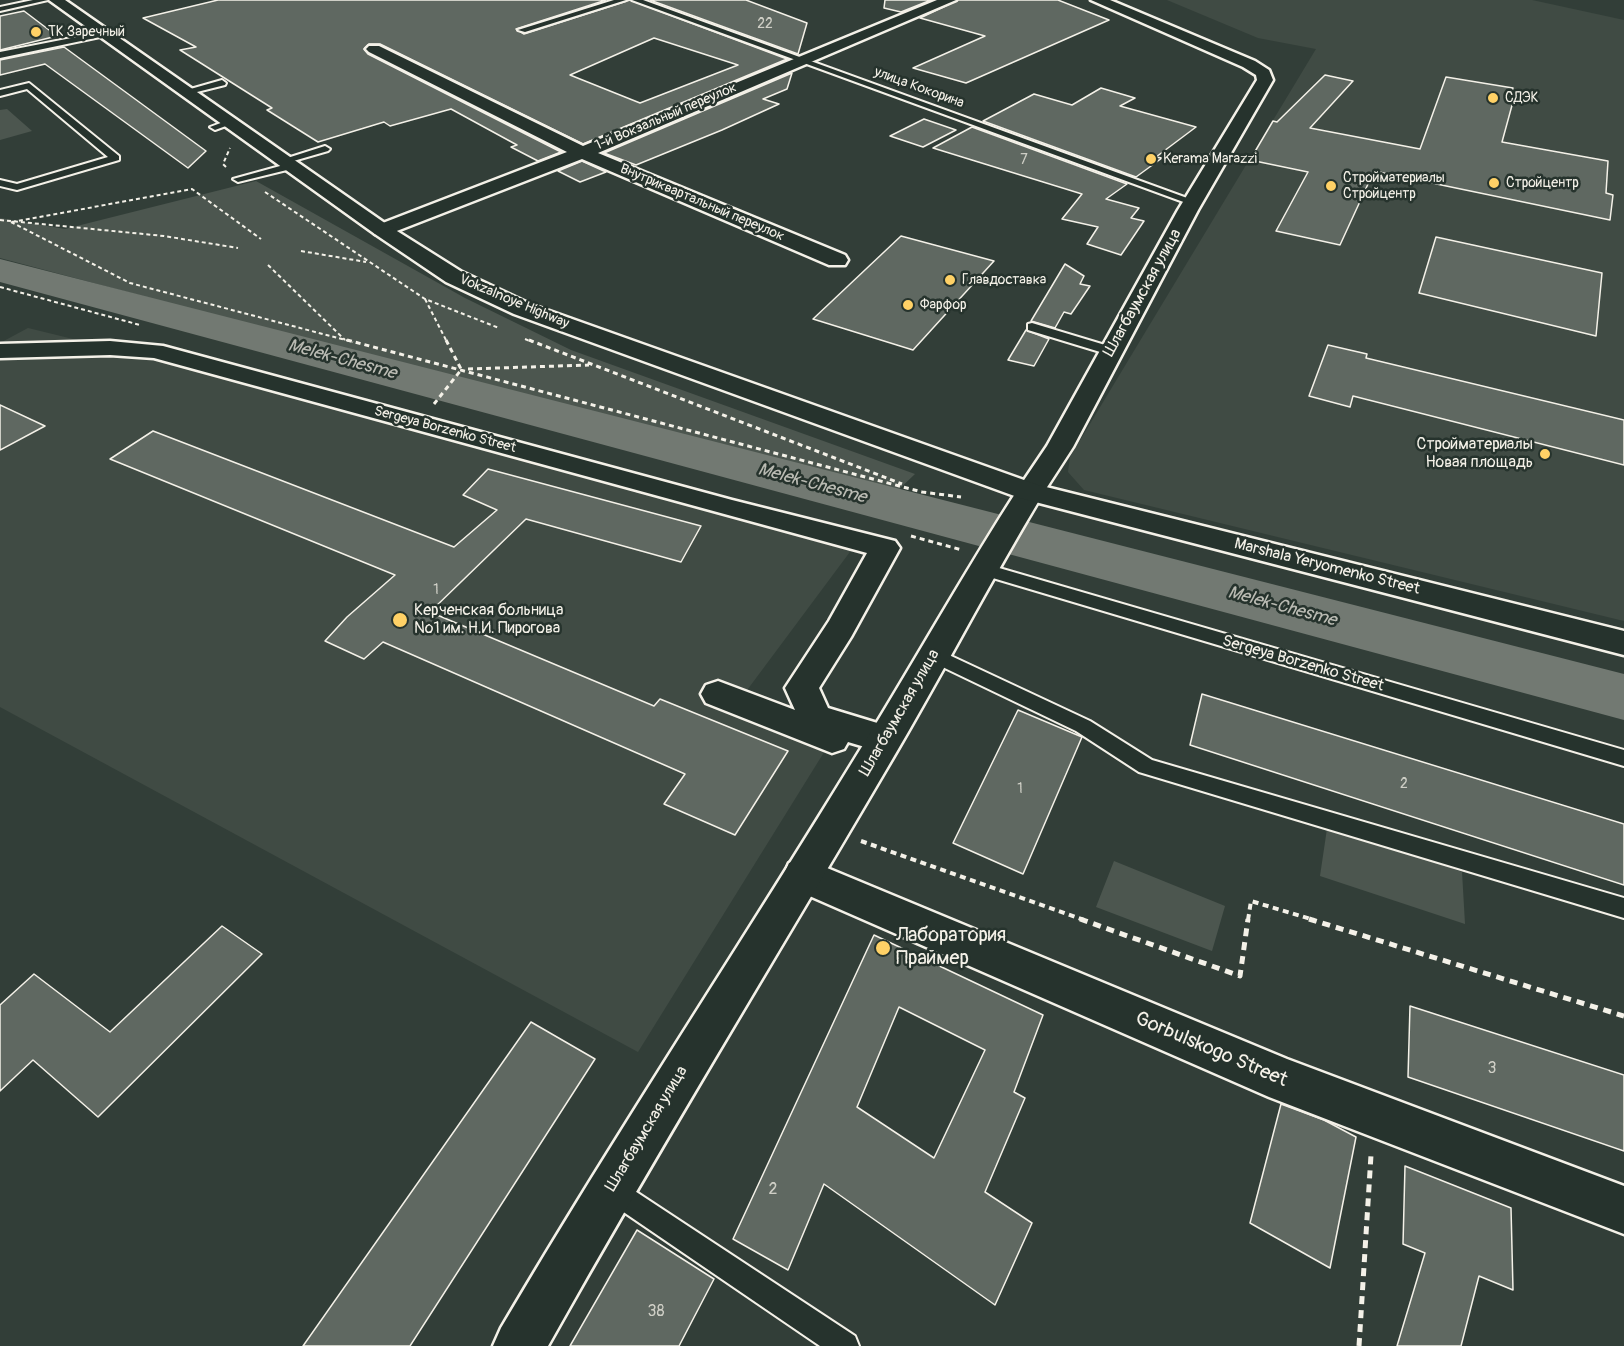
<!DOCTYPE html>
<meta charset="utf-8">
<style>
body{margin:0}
canvas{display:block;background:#323e38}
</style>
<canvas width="1624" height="1346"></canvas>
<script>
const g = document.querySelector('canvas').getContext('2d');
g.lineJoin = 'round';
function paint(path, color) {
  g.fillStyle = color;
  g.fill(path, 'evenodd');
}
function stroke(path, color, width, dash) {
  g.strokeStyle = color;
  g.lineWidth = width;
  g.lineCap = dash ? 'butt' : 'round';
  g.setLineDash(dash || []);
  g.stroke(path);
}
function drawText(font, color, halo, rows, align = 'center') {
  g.font = font + ' Pangolin,sans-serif';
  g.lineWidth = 5;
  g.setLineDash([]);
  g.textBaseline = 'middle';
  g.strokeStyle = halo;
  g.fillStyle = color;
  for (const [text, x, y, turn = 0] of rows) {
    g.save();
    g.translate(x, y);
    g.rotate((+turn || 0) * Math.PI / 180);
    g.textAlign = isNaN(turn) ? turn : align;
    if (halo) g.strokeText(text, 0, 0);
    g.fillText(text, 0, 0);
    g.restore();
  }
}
paint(new Path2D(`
 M1167 0H1532L1624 20V621L1084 490 1068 472 1070 457 1316 49 1258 38Z
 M28 328 864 533 730 713 826 749 638 1052 0 707V343Z`), '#404b44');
paint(new Path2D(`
 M7 109 32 131 0 140V110Z
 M256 181 465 298 571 350 915 474 892 496 0 258V218L65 229Z
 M1328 822 1462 872 1465 924 1320 876Z
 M1114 861 1225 906 1212 951 1096 907Z`), '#4c564f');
paint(new Path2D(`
 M0 259 1624 674V720L0 282Z`), '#727972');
const building = new Path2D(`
 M218 0H606L516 29 524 34 630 0 787 59 583 144 380 44H369L364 49 368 54 561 152 538 161 511 147 517 145 451 109 390 126 384 122 318 142 267 110 272 108 180 50 196 47 143 18ZM654 38 738 65 640 103 570 75Z
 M650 0H746L807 23 798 54Z
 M885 0H931L901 12 884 8Z
 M958 0H1058L1109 20 966 83 913 68 985 36 920 18Z
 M24 11 57 36 0 50V16Z
 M64 47 206 151 188 168 45 64 0 75V60Z
 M792 73 787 89 763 99 779 104 722 130 636 165 604 153Z
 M1325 75 1353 81 1310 128 1420 149 1446 77 1513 88 1510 97 1514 98 1502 142 1608 161 1606 193 1613 195 1610 220 1374 171 1340 245 1276 231 1308 172 1250 160 1273 121 1277 122Z
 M1101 88 1135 98 1120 106 1196 127 1156 157 1162 158 1136 177 983 121 1034 94 1072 105Z
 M924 119 956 130 923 147 890 136Z
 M972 127 1127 184 1106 199 1139 208 1131 218 1144 221 1121 255 1087 244 1098 227 1062 219 1082 194 933 148Z
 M582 161 606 172 580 182 558 171Z
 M901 236 994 261 913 350 813 319Z
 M1436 237 1602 273 1596 336 1419 293Z
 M1065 264 1084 276 1080 284 1090 286 1071 314 1064 312 1055 328 1031 321Z
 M1026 330 1049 339 1034 366 1008 360Z
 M1328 345 1367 354 1366 358 1624 420V465L1353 396 1350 407 1309 396Z
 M0 405 45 426 0 450Z
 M153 431 454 547 497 510 463 495 488 469 701 526 681 562 526 519 430 612 654 706 660 699 788 751 735 835 664 804 685 774 383 642 364 659 325 641 347 617 395 575 110 459Z
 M1202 694 1624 824V885L1190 745Z
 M1018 710 1082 737 1023 874 953 843Z
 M222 926 262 954 98 1117 33 1060 0 1091V1005L34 974 110 1032Z
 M874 935 1043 1015 1014 1092 1025 1098 985 1192 1032 1223 995 1305 824 1184 788 1270 733 1239ZM899 1007 985 1050 934 1158 857 1107Z
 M1410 1006 1624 1075V1151L1408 1077Z
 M531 1022 595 1059 410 1346H303Z
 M1281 1104 1324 1120 1356 1137 1330 1268 1250 1223Z
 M1405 1166 1511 1208 1513 1290 1479 1276 1461 1346H1397L1425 1253 1403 1244Z
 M637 1230 714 1279 679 1346H570Z`);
paint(building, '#5f6861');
stroke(building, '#f4f1e8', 1.5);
const service = new Path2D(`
 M33 0H48L0 11V7Z
 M614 0H626L525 32 518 30Z
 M632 0H643L1198 202 1189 204Z
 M102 32 105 36 0 58V52Z
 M222 80 226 83 225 85 185 95 180 92Z
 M29 83 119 156V160L17 190 0 186V180L17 184 108 157 27 89 0 96V90Z
 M226 121 234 123 215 130 210 127Z
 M325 146 330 149 328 151 283 164 278 161Z
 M291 163 295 164V168L238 182 233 179Z
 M1032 323 1115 348 1117 351 1110 355 1028 330V324Z
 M982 563 1624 750V766L976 573 974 569Z
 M934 648 1090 721 1152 760 1624 898V918L1139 772 1076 731 928 660 925 655 928 650Z
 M612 1176 855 1336 859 1346H820L603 1198 599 1189 603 1180Z`);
const minor = new Path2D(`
 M937 0H956L598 153 845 255 848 260 845 265H829L582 159 389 234H375L372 230 375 226 567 152 369 52 366 49 369 46H379L583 146Z
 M1091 0H1110L1255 61 1269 70 1273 80 1198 210 1073 447 1040 498 1030 501 1020 498 1016 492 1047 446 1178 210 1257 80 1256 75 1243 67Z
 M110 341 163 346 732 500 895 541 900 548 851 637 819 688 828 708 897 729 902 739 897 749 885 753 848 742 844 749 832 753 706 703 701 694 706 685 718 681 795 710 785 688 829 621 867 553 154 358 110 355 0 358V344Z
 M803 858 1287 1059 1624 1186V1234L1269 1097 789 887 784 875 789 863Z`);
const tertiary = new Path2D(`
 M1030 483 1040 486 1044 492C989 583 941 677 887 768 774 961 657 1151 548 1346H493L501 1328C617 1131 744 940 863 745 916 659 965 571 1020 486Z`);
const secondary = new Path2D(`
 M49 0H65L389 226 462 272 530 304 1038 485 1624 631V655L1020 498 514 314 446 282 375 234Z`);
stroke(service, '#f4f1e8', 4);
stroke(minor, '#f4f1e8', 5);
stroke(tertiary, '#f4f1e8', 5);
stroke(secondary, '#f4f1e8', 5);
stroke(new Path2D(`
 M226 167 223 164 230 148
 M265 192 425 299 499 328
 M0 220 164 236 238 248
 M11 222 130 283 353 342
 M12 222 192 189 261 239
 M301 251 366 262
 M268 265 345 340
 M0 287 140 325
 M425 299 447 342
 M525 339 532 342`), '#f4f1e8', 2, [4, 3]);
stroke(new Path2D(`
 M347 340 922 492 961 497
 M446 340 461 369
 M529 340 902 484
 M468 369 589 365
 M434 404 461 370
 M911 536 962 550`), '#f4f1e8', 3, [5, 4]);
stroke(new Path2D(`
 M861 841 1084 920
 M1248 920 1251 901 1314 920`), '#f4f1e8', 4, [6, 4.5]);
stroke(new Path2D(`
 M1080 919 1240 976 1248 919
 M1309 919 1624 1016
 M1359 1346 1371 1155`), '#f4f1e8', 5, [8, 6]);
paint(service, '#26332d');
paint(minor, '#26332d');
paint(tertiary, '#26332d');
paint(secondary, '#26332d');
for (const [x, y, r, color] of [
 [36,32,6,"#ffd166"],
 [1493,98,6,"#ffd166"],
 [1151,159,6,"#ffd166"],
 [1494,183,6,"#ffd166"],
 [1331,186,6,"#ffd166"],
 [950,280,6,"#ffd166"],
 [908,305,6,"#ffd166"],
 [1545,454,6,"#ffd166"],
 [400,620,8,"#ffd166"],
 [883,948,8,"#ffd166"]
]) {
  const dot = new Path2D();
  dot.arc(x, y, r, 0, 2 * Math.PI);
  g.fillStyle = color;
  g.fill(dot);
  stroke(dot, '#26332d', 2);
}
drawText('14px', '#cfcfc6', null, [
 ["22",765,24],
 ["7",1024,160],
 ["1",436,590],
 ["2",1404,784],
 ["1",1020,789]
]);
drawText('14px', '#f4f1e8', '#26332d', [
 ["ТК Заречный",48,32],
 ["СДЭК",1505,98],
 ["Kerama Marazzi",1163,159],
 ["Стройматериалы",1343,178],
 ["Стройцентр",1343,194],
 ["Стройцентр",1506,183],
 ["Главдоставка",962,280],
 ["Фарфор",920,305]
], 'left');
drawText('14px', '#f4f1e8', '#26332d', [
 ["улица Кокорина",919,88,20],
 ["1-й Вокзальный переулок",666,117,-23],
 ["Внутриквартальный переулок",702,203,23],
 ["Vokzalnoye Highway",514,302,23],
 ["Sergeya Borzenko Street",445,430,15]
]);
drawText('16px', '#f4f1e8', '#26332d', [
 ["Шлагбаумская улица",1143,293,-61],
 ["Marshala Yeryomenko Street",1327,567,14],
 ["Sergeya Borzenko Street",1303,664,16],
 ["Шлагбаумская улица",900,713,-60],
 ["Шлагбаумская улица",647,1129,-59]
]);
drawText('16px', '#f4f1e8', '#26332d', [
 ["Стройматериалы",1533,445],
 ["Новая площадь",1533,463],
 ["Керченская больница",414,611,"left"],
 ["№1 им. Н.И. Пирогова",414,629,"left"]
], 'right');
drawText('16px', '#cfcfc6', null, [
 ["3",1492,1069],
 ["2",773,1190],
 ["38",656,1312]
]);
drawText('italic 18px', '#babbb3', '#26332d', [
 ["Melek-Chesme",342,360,15],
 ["Melek-Chesme",812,484,15],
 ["Melek-Chesme",1282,607,15]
]);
drawText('20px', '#f4f1e8', '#26332d', [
 ["Лаборатория",896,936],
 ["Праймер",896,959]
], 'left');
drawText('20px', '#f4f1e8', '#26332d', [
 ["Gorbulskogo Street",1211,1050,23]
]);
</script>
